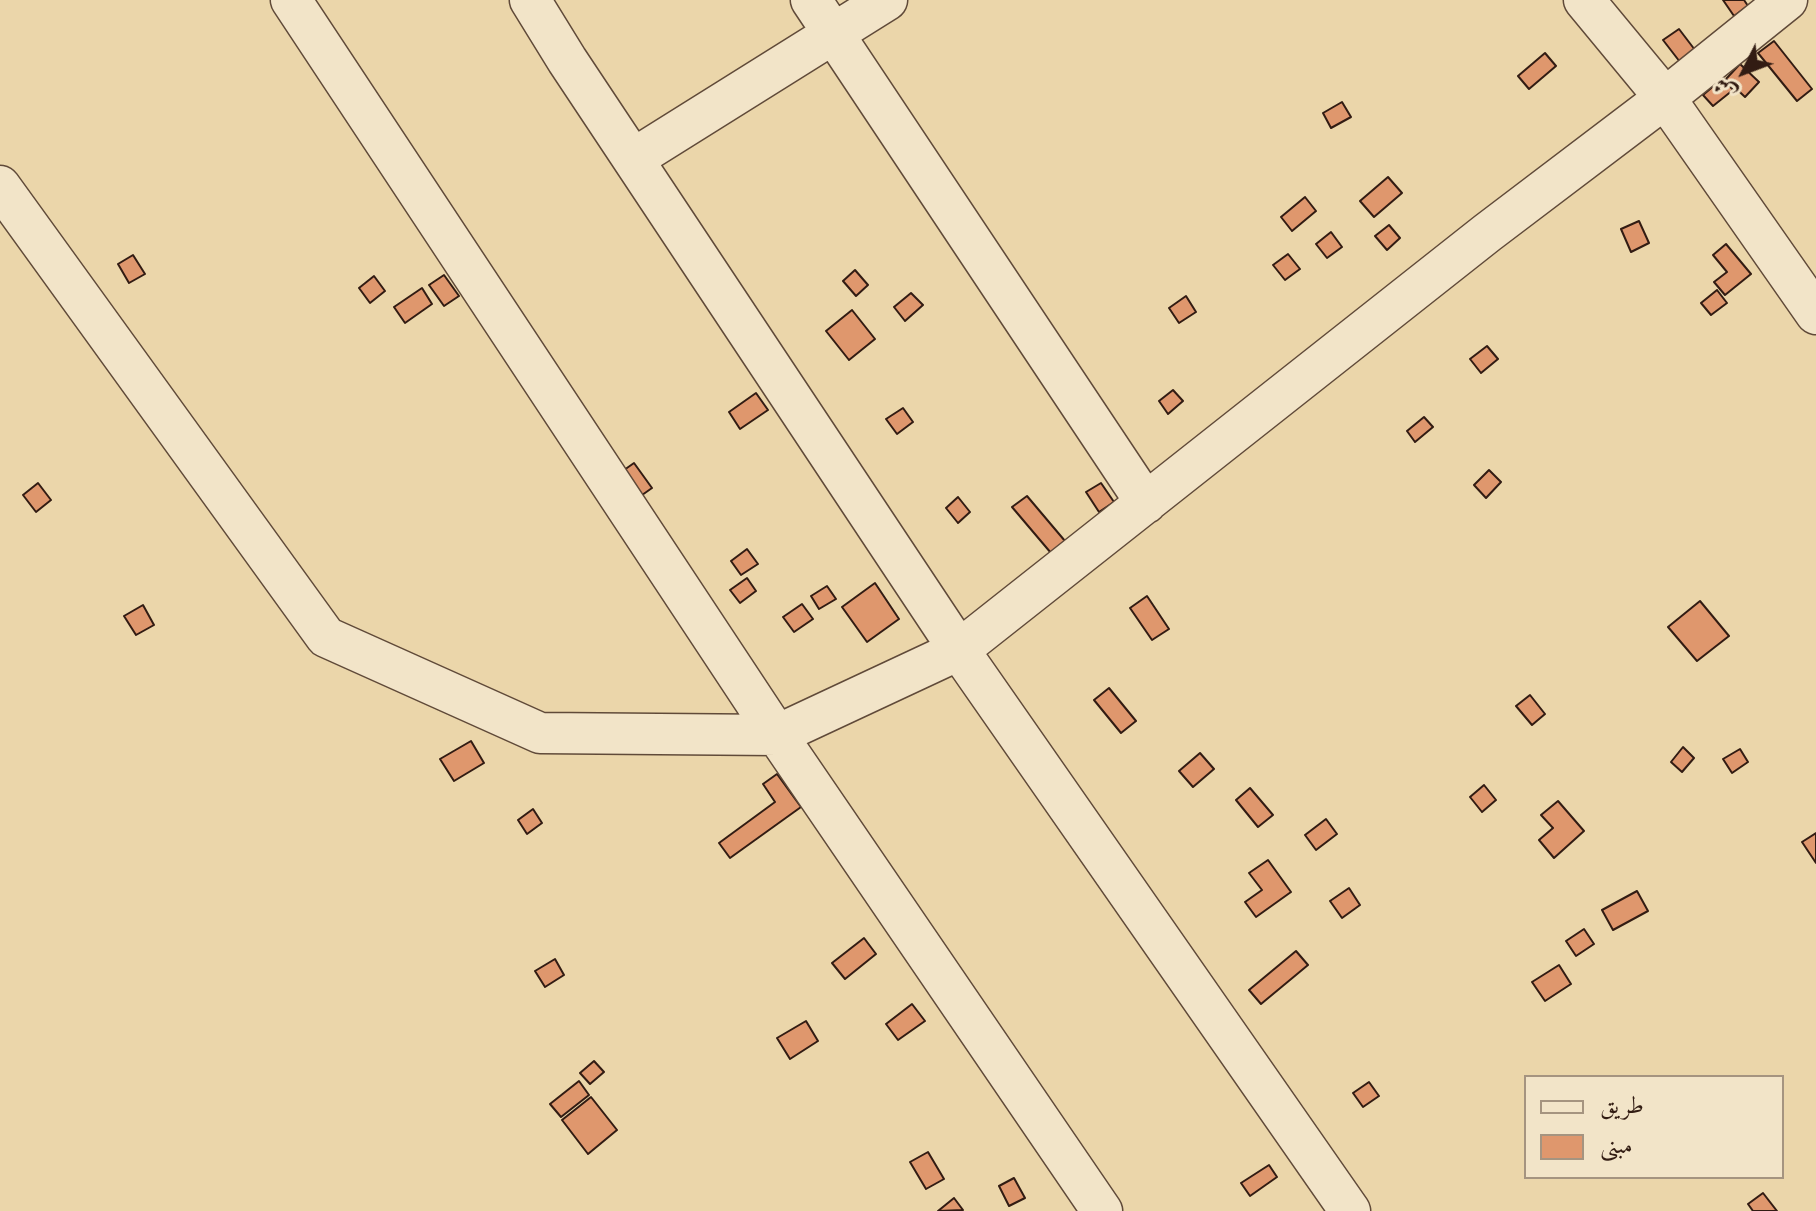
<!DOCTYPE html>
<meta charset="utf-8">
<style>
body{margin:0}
#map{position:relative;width:1816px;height:1211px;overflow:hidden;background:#ebd6aa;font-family:"Old Standard TT",Amiri,serif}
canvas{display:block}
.legend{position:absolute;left:1524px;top:1075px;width:260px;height:104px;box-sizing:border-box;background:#f2e4c8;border:2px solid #a59480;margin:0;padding:10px 14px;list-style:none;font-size:24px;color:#321c13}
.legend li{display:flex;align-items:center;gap:16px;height:40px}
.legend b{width:40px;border:2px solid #a59480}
.north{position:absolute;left:1704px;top:32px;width:80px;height:80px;-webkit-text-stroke:6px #f2e4c8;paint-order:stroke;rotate:228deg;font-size:22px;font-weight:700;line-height:32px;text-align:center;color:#321c13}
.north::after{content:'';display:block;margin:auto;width:28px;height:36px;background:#321c13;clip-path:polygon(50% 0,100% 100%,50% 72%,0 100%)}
</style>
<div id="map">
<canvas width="1816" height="1211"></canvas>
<ul class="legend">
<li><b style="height:10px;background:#f2e4c8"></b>طريق</li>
<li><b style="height:22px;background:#df976d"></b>مبنى</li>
</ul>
<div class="north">ش</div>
</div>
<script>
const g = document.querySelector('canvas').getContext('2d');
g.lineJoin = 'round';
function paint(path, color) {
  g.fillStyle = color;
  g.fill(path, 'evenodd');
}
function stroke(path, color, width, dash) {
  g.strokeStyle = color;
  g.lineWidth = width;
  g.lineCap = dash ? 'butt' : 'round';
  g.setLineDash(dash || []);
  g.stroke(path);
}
const building = new Path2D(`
 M1723 0H1744L1748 6 1734 16Z
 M1679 29 1695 50 1680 62 1663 40Z
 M1774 41 1812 89 1797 101 1758 53Z
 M1545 53 1556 66 1529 89 1518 76Z
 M1740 64 1759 82 1745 97 1726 79Z
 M1723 78 1733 90 1713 106 1703 95Z
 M1342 102 1351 117 1331 128 1323 113Z
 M1388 177 1402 193 1374 217 1360 201Z
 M1305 197 1316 211 1292 231 1281 217Z
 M1639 221 1649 243 1631 252 1621 229Z
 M1389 225 1400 238 1387 250 1375 236Z
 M1331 232 1342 247 1327 258 1316 244Z
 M1726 244 1751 274 1725 295 1714 282 1727 272 1713 255Z
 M1288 254 1300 269 1285 280 1273 265Z
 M133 255 145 274 129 283 118 264Z
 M855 270 868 285 856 296 843 281Z
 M444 275 459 296 444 306 429 285Z
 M374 276 385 291 370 303 359 288Z
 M422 288 432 304 405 323 394 307Z
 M1717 290 1727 303 1711 315 1701 303Z
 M911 293 923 305 905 321 894 307Z
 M1186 296 1196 312 1179 323 1169 308Z
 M852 310 875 339 849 360 826 331Z
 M1487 346 1498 359 1481 373 1470 359Z
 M1173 390 1183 401 1168 414 1159 401Z
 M756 393 768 410 740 429 729 412Z
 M903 408 913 422 897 434 886 419Z
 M1424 417 1433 427 1415 442 1407 431Z
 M634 463 652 488 635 500 617 475Z
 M1489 470 1501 482 1486 498 1474 485Z
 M38 483 51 500 36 512 23 495Z
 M1101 483 1114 502 1099 512 1086 492Z
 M1027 496 1065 541 1051 553 1012 507Z
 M958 497 970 512 958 523 946 508Z
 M747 549 758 564 741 575 731 561Z
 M747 578 756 591 740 603 730 590Z
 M875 583 899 619 867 642 842 607Z
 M827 586 836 599 819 609 811 596Z
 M1147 596 1169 629 1152 640 1130 608Z
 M1700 601 1729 636 1697 661 1668 627Z
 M802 604 813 619 794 632 783 617Z
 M143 605 154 625 136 635 124 616Z
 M1109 688 1136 721 1121 733 1094 700Z
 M1530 695 1545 714 1532 725 1516 706Z
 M471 741 484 763 454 781 440 759Z
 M1683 747 1694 758 1682 772 1671 762Z
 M1740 749 1748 762 1732 773 1723 759Z
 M1200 753 1214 769 1193 787 1179 771Z
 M777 774 801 807 730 858 719 843 775 802 763 784Z
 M1484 785 1496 800 1482 812 1470 797Z
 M1250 788 1273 815 1258 827 1236 800Z
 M1558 801 1584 831 1554 858 1539 840 1553 828 1541 815Z
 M533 809 542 823 527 834 518 820Z
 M1326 819 1337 834 1316 850 1305 835Z
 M1816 833V863L1802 842Z
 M1268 860 1291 892 1256 917 1245 902 1262 890 1249 873Z
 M1349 888 1360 905 1342 918 1330 901Z
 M1637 891 1648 911 1613 930 1602 910Z
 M1584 929 1594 944 1576 956 1566 941Z
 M864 938 876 954 845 979 832 963Z
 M1296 951 1308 965 1261 1004 1249 990Z
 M555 959 564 975 545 987 535 971Z
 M1559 965 1571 984 1545 1001 1532 982Z
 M912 1004 925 1021 898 1040 886 1024Z
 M806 1021 818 1041 790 1059 777 1038Z
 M594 1061 604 1072 590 1084 580 1073Z
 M579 1081 589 1095 561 1117 550 1104Z
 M1369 1082 1379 1096 1363 1107 1353 1093Z
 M591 1097 617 1130 588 1154 562 1120Z
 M928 1152 944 1179 926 1189 910 1162Z
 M1269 1165 1277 1177 1250 1196 1241 1183Z
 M1014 1178 1025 1198 1009 1206 999 1186Z
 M1763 1193 1777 1211H1753L1748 1204Z
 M954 1198 963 1210 938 1211Z`);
paint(building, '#df976d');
stroke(building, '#321c13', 2);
const minor = new Path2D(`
 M291 0 777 735 1102 1211
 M530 0 567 60 959 650 1350 1211
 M811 0 1146 503
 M1584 0 1665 98 1816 314
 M633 159 887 0
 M0 186 326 637 540 733 777 735 959 650 1487 233 1665 98 1787 0`);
stroke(minor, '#604a39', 43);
stroke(minor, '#f2e4c8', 40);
</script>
